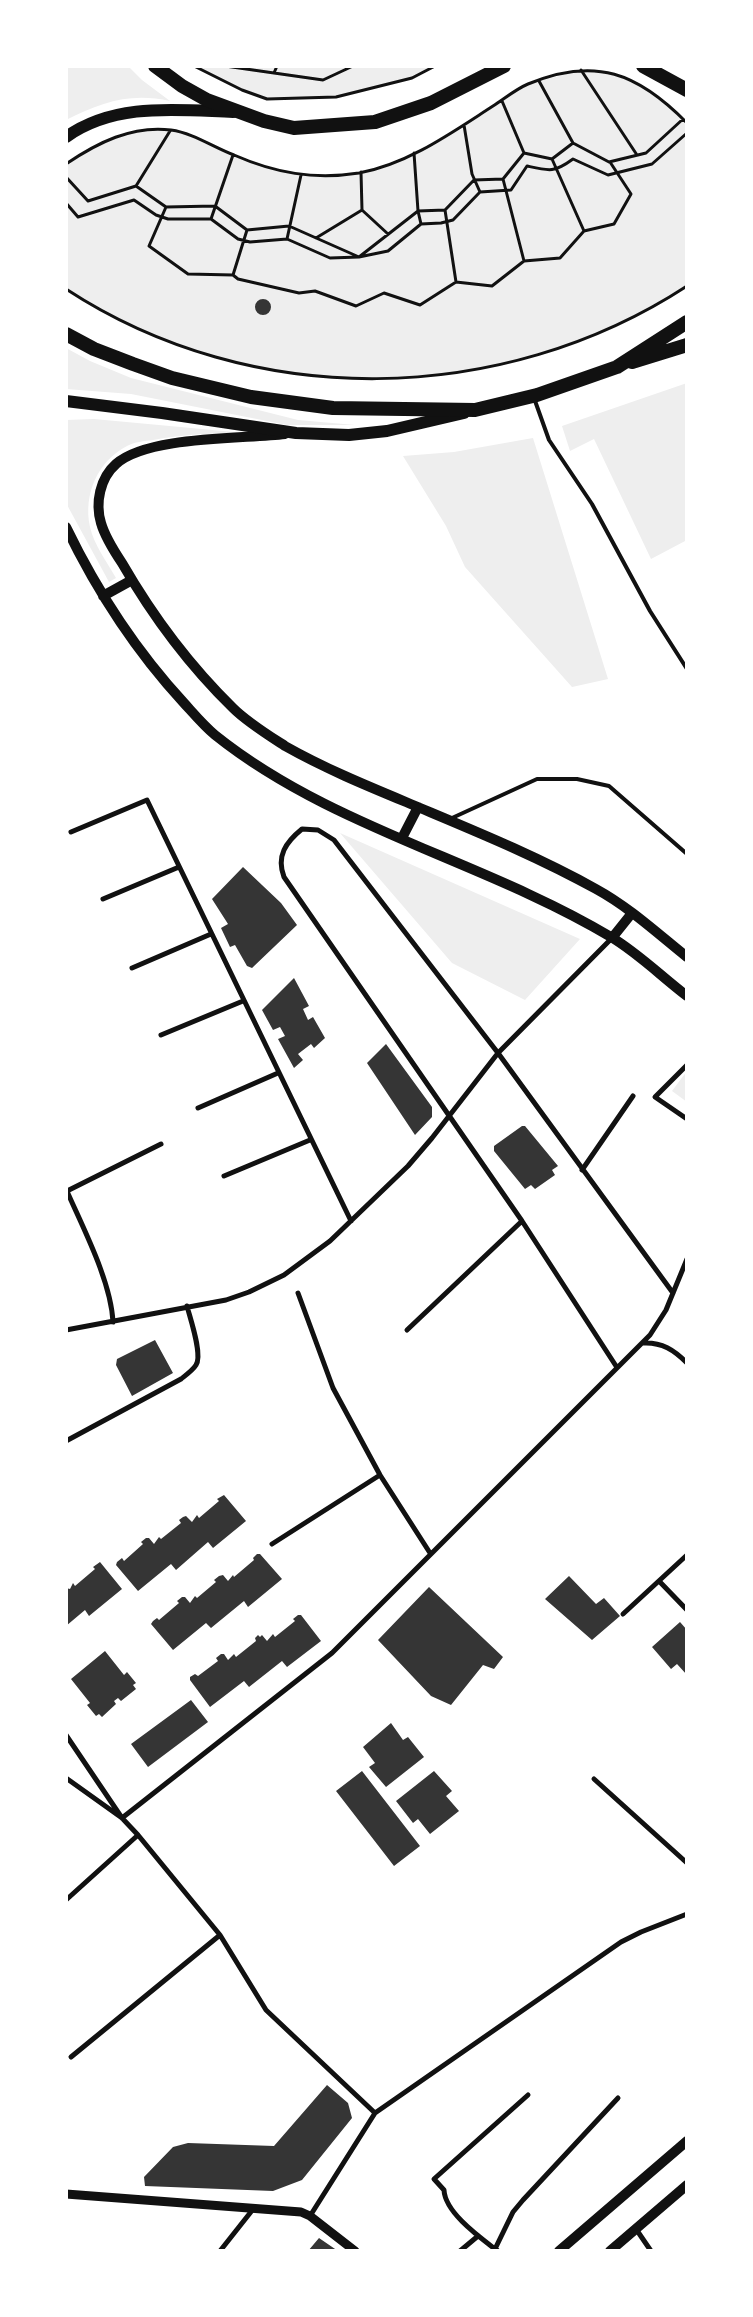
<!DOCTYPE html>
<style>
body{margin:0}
#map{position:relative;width:753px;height:2317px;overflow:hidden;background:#fff;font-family:"Work Sans",sans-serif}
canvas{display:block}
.frame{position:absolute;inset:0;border:68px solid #fff;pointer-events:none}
</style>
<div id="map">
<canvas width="753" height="2317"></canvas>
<div class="frame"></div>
</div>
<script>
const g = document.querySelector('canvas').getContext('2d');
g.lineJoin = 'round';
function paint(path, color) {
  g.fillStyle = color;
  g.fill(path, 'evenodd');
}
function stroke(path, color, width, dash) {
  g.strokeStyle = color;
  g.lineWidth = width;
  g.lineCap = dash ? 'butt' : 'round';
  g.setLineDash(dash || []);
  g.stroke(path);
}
paint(new Path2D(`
 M66 66H128L142 80 170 101C131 92 101 102 66 120Z
 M194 66H435L412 78 336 97 267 99 242 90Z
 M588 69C634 79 654 89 687 123V286C502 407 252 411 66 289V164L90 148 127 132 171 130 203 140 267 168 301 175 329 177 361 172 401 160 438 141 527 84Z
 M66 348 90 361 131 378 298 420 355 425H287L131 394 66 389Z
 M687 383V540L651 559 594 439 570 451 562 426Z
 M94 419 245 433C214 433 184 434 153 440 145 441 134 442 127 446 98 461 83 494 90 527 94 545 107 562 116 578L109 582 66 503V420Z
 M533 438 608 679 572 687 465 567 446 526 403 456 454 452Z
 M340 833 580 939 525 1000 452 963Z
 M687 1071V1102L672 1091Z`), '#eee');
paint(new Path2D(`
 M255 307a8 8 0 1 1 16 0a8 8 0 1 1-16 0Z
 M243 867 281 903 297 925 252 968 247 966 235 945 230 947 221 928 228 924 212 899Z
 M294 978 309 1006 303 1009 308 1020 313 1017 325 1038 314 1048 311 1044 298 1054 303 1060 294 1068 278 1039 285 1036 280 1027 273 1030 262 1010Z
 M386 1044 432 1107V1117L415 1135 367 1063Z
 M522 1126H525L558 1166 552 1170 555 1175 535 1189 531 1185 525 1189 494 1151V1146Z
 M155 1340 173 1373 132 1396 116 1365 117 1359Z
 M224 1495 246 1521 213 1548 208 1542 176 1570 171 1564 138 1591 116 1565 117 1562 122 1558 124 1561 143 1544 141 1542 146 1538H149L154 1544 159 1537 161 1539 181 1523 179 1520 183 1517 186 1516 192 1522 197 1515 199 1518 219 1501 217 1499Z
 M257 1554H260L282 1579 248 1607 244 1601 211 1628 206 1623 173 1650 151 1624 153 1621 157 1618 159 1620 179 1603 177 1601 182 1597H185L190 1603 195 1596 197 1598 216 1582 214 1580 219 1576 223 1575 228 1581 233 1575 234 1577 254 1560 253 1558Z
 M100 1562 122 1589 89 1616 85 1610 66 1626V1588L70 1589 73 1583 75 1586 95 1569 93 1567Z
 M569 1576 596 1604 604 1598 620 1616 592 1640 545 1599Z
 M429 1587 503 1657 494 1669 483 1665 451 1705 431 1696 378 1640Z
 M298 1615H301L321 1641 287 1667 282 1661 249 1687 244 1681 210 1707 190 1680V1677L195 1674 198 1676 218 1661 216 1658 221 1654H224L228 1660 234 1654 236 1657 256 1641 255 1638 258 1635 260 1637 262 1635 267 1641 273 1634 275 1637 295 1621 293 1619Z
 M680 1622 687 1630V1675L677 1664 671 1669 652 1647Z
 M105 1651 124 1675 127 1672 136 1683 133 1685 136 1689 121 1701 118 1698 114 1701 116 1704 102 1717 99 1714 96 1716 87 1705 90 1703 71 1679Z
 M191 1700 208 1722 148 1767 131 1744Z
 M391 1723 403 1740 408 1737 424 1757 386 1787 369 1767 375 1763 363 1747Z
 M362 1771 420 1846 394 1866 336 1791Z
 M434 1771 452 1791 446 1796 459 1811 430 1834 418 1819 413 1823 396 1801Z
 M327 2085 348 2103 352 2118 302 2180 273 2191 145 2186 144 2177 173 2147 188 2143 274 2146Z
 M319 2238 338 2251H308Z`), '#353535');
stroke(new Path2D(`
 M194 66 242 90 267 99 336 97 412 78 435 66
 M225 66 323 80 353 66
 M581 70 637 155
 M274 73 277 66
 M539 81 573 143
 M502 101 524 153
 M464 125 472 174 480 192
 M414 153 418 211 421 224
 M552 159 584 231
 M66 164C97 143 132 125 171 130 193 133 213 147 234 155 275 173 314 180 359 173 408 164 451 133 493 106 504 99 516 89 528 84 595 56 638 73 687 123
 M361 172 362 210 388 234
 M66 177 88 201 136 186 166 207 215 206 247 230 289 226 359 257 418 211 445 210 474 180 503 179 524 153 552 159 573 143 609 162 646 153 683 119
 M503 179 524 261
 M136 186 170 131
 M66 203 78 217 134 200 156 215 168 219H211L238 239 250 242 287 239 330 258 359 257 388 251 421 224 441 223 453 220 480 192 511 190 527 166C549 171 554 173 573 159L608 175 652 164 687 133
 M166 207 149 246 188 274 233 275 238 279 299 293 315 291 356 306 384 293 420 305 456 282 492 286 524 261 560 258 584 231 614 224 631 194 610 162
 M445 210 456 282
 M211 219 233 155
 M316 238 362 210
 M287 239 301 175
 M233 275 247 230
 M66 289C252 411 502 407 687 286`), '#111', 3);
stroke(new Path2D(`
 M534 398 549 440 592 504 650 611 687 669
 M452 818 537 779H577L609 786 687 854`), '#111', 4);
stroke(new Path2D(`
 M71 832 147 800 351 1221
 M103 899 179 867
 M132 968 211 934
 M161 1035 243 1001
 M687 1065 655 1097 687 1119
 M198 1108 278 1073
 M582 1170 633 1096
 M224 1176 310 1140
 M66 1189C83 1228 111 1281 113 1322
 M67 1191 161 1144
 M298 1293 333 1388 380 1475 430 1553
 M66 1330 226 1300 249 1292 284 1275 330 1241 408 1166 432 1138 498 1053 612 938
 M407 1330 522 1221
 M643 1343C662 1342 674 1350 687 1363
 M616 1366 522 1221 284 877C276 856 286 842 302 829L318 830 334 840 498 1053 673 1293
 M66 1441 181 1379C186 1375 193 1370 196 1365 203 1355 190 1318 187 1306
 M272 1544 380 1475
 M659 1581 687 1610
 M623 1614 687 1555
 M66 1735 122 1818 332 1653 650 1335 666 1310 687 1259
 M66 1778 122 1818 138 1835 220 1935 266 2010 375 2113
 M594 1779 687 1863
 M66 1900 138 1835
 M71 2057 220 1935
 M310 2216 375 2113 621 1942 641 1932 687 1914
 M636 2229 651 2251
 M495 2249C478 2236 445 2212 444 2190L434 2179 528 2095
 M497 2250 495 2249 513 2212 523 2200 618 2098
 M220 2251 254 2208
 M460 2251 478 2236`), '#111', 5);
stroke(new Path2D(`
 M66 2194 301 2212 310 2216 355 2251`), '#111', 9);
stroke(new Path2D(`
 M285 434C242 439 147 436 116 464 100 478 95 503 101 523 105 537 114 551 122 563 152 615 190 666 233 708 247 722 268 735 285 746 324 768 365 785 406 802 470 829 535 855 596 889 629 907 657 933 687 957
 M66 527C97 591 136 651 184 703 194 714 204 726 215 735 331 828 484 861 611 937 638 953 662 977 687 996
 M103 596 132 580
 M402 838 418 807
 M612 938 632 913
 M559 2251 687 2141
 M610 2251 687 2185`), '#111', 10);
stroke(new Path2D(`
 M66 137C115 102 176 110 233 112
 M66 401 162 413 296 433 349 435 387 431 464 413`), '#111', 12);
stroke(new Path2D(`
 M155 66 182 86 207 100 264 121 294 128 375 122 431 103 504 66
 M643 66 687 90
 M66 334 94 349 133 364 172 378 251 397 333 408 475 410 537 395 617 367 687 322
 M632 362 687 345`), '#111', 14);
</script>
